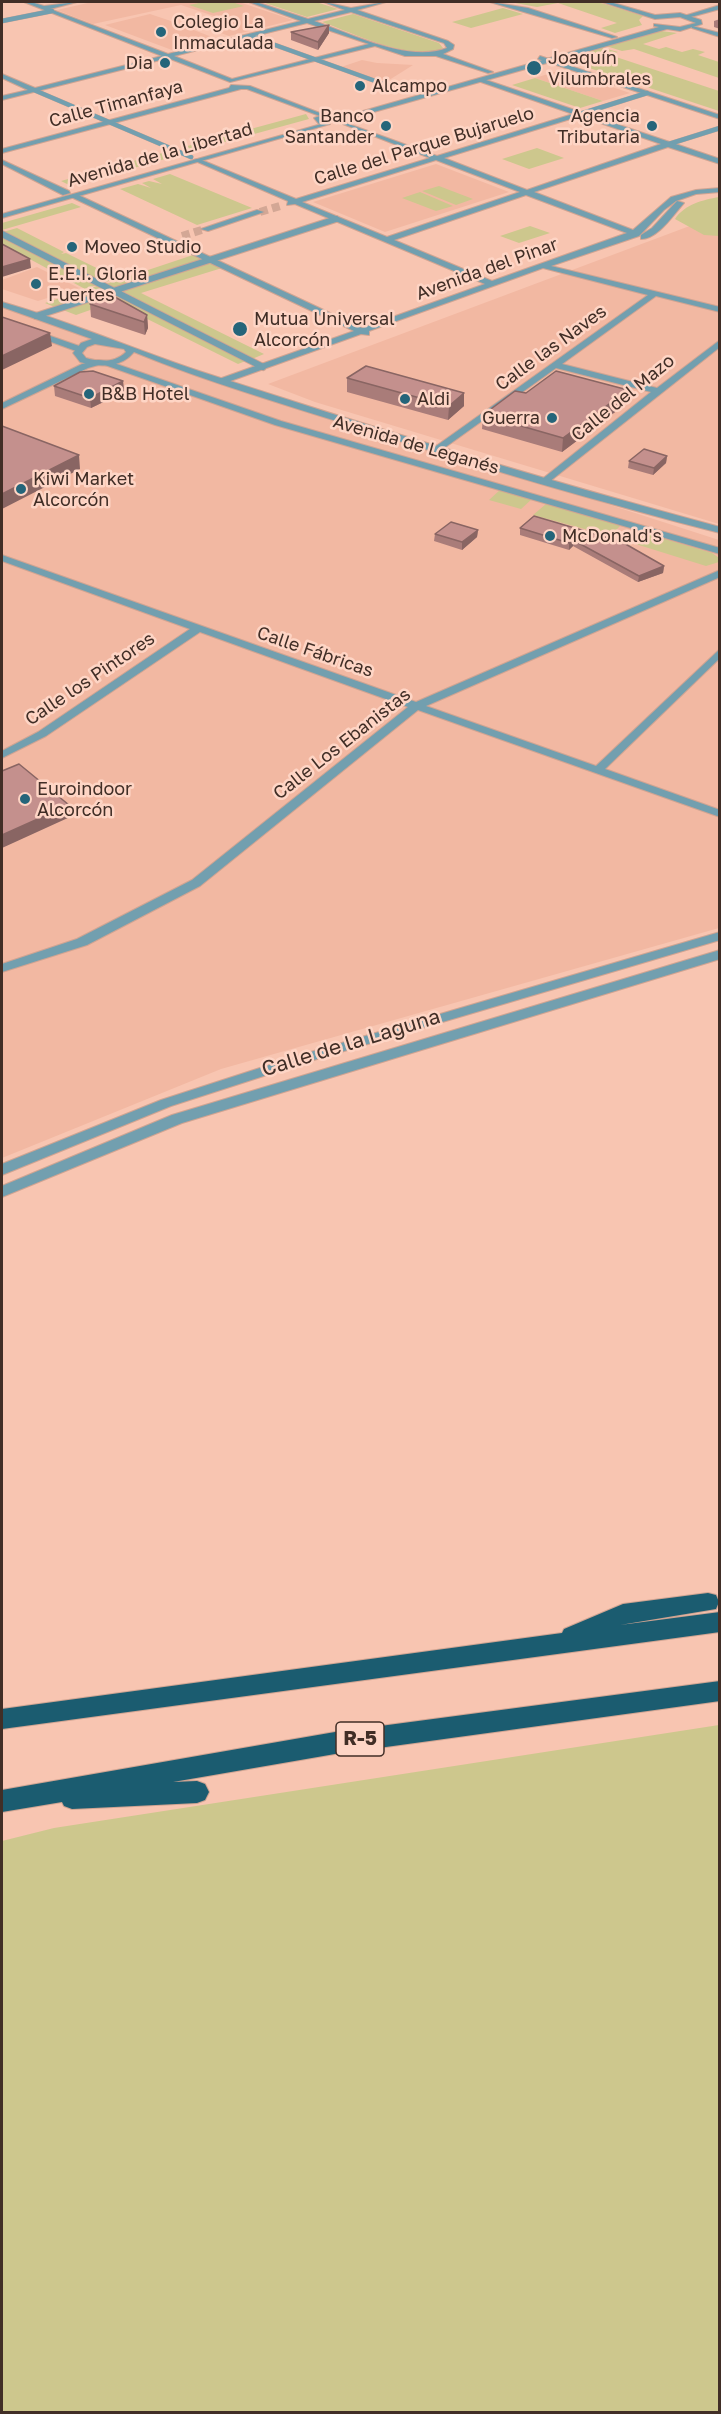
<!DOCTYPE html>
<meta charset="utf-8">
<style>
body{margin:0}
#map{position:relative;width:721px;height:2414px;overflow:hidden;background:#f8c5b1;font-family:"Golos Text",sans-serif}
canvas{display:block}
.frame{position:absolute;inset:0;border:3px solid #412e26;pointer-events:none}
</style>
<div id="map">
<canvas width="721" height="2414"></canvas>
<div class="frame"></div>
</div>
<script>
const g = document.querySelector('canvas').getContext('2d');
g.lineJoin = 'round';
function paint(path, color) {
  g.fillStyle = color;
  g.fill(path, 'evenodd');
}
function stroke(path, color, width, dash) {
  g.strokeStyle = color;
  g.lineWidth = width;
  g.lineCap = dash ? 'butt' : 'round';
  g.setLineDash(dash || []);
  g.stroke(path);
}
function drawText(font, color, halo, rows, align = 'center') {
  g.font = font + ' "Golos Text",sans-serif';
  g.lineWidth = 5;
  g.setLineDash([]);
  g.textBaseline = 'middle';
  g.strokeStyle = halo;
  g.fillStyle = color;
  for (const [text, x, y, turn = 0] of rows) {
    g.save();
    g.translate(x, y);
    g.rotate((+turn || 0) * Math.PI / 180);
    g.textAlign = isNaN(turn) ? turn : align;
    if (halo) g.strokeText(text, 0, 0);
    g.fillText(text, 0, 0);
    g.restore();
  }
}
paint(new Path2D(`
 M92 2H239L293 20 229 36 194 23 217 17 181 5 93 24 57 10Z
 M150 14 168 20 217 39 172 50 105 25Z
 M362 60 377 63 413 65 386 82 341 67Z
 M561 70 630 93 603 101 535 78Z
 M436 164 509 192 385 232 313 202Z
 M719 215V524L315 402 268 384Z
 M37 267 79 288 38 301 2 289V280Z
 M2 304 116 346 719 540V928L221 1069 2 1158Z`), '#f2b8a2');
paint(new Path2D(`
 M204 2H232L244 6 213 13 189 5Z
 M262 2H316L338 9 307 17Z
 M510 2H598L643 16 639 20 642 25 615 33 601 28 617 23 558 3 537 7Z
 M503 8 523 14 471 28 452 22Z
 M353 14 439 43 443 48C417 64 350 32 322 22Z
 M661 31 677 33 643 44 659 49 666 47 682 52 693 49 705 52 698 55 719 62V78L634 49 622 51 606 46Z
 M600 47 618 52 611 54 613 56 719 91V111L562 59Z
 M535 78 603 101 580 108 512 85Z
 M306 114 309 119 192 151 184 147Z
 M537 148 564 158 529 169 502 159Z
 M162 153 172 157 71 186 61 181Z
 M170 174 252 208 197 225 120 189 138 184 151 188 142 183 149 181 162 184 153 179Z
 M439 186 473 199 456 205 422 191Z
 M420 192 453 206 436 211 402 198Z
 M719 197V236L704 235 675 219C685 204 703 200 719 197Z
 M72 203 81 207 2 230V223Z
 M530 226 550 233 519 243 500 236Z
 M17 228 64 252 61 254 66 253 117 278 85 289 2 244 3 232Z
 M193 255 205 260 116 289 106 284Z
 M210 262 222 268 141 293 264 354 252 359 122 291Z
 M100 285 111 291 57 308 45 303Z
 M115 293 248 360 238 364 113 302 76 315 63 310Z
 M500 490 532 499 521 509 489 500Z
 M546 504 621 525 610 536 533 515Z
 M638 531 712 553 719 558V562L706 566 626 541Z
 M719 1725V2412H2V1841L54 1828Z`), '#cdc78d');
stroke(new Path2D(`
 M260 212 280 206
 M182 236 205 229`), '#d3a795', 8, [8, 4.5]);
const pedestrianFar1 = new Path2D(`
 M2 21 52 11
 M250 36 392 87
 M34 90 191 157
 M580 114 647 93
 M669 144 720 128`);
const pedestrian = new Path2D(`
 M2 234 263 367
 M36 316 336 219`);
const minor = new Path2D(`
 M24 2H31L44 6 77 2 50 9 168 54 301 21 249 2H256L308 19 345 10 324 2 351 8 386 2 357 10 448 41 454 45 453 49 443 54 493 72 488 73 436 56H405L375 46 230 82 168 58 2 100V96L28 90 2 78V74L35 88 162 56ZM351 12 444 43 447 48C408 63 352 34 314 21ZM307 23 369 44 232 79 174 56Z
 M490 2 528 8 617 37 612 38Z
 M720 5V9L687 18 684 16Z
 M692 26 720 33V37L692 28Z
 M540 56 720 115V119L538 59Z
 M480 78 720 159V164L668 147 534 192 633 230 671 197 696 190 720 188V192L696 194 676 201 664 210 639 236 551 266 720 307V312L656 296 562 364 657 388 720 340V347L549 482 541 480 651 392 556 368 440 451 432 449 648 295 543 268 369 331V335L361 334 222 384 218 381 219 379 354 331 69 196 76 194 362 328 485 284 295 204 287 205 288 201 193 160 199 159 296 199 430 158 343 124V122L437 156 573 114 478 81ZM580 116 661 144 527 190 444 158ZM436 160 520 192 387 237 302 202ZM526 195 627 233 492 281 394 240Z
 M231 85 250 86 325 115 320 116 247 89H241L2 153V149L229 88Z
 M2 160 69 191 70 193 63 195 2 164Z
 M677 201 684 203C673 215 658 239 641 239V235L652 228Z
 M257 210 264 212 208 231 201 229Z
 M2 319 82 347 83 349 76 351 2 324Z
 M98 360 108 361 281 421 720 548V554L275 425 102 364 88 368 2 409V403L82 364Z
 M2 555 416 702 720 570V577L426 706 596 766 720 649V658L605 769 720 810V817L418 710 200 886 87 945 2 972V964L77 939 192 880 408 707 200 632 46 736 2 758V751L38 732 190 629 2 561Z`);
const tertiary = new Path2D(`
 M602 2H610L655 15 680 13 701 20 702 24 680 31 667 29 349 119 332 116 321 119 322 122 319 124 314 118 332 112 349 115 659 27 654 26V24L680 27 696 23 680 17 655 19Z
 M325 123 330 124 2 218V214Z
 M2 302C69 321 133 349 199 371 371 427 544 480 720 527V533C598 502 477 466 358 428 283 404 207 382 134 352 120 369 99 367 80 362L73 353 81 343 92 339 2 307ZM95 344 124 349 126 352C115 363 100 362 86 358L82 353 87 347Z
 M720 932V940L307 1062 171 1106 2 1175V1164L161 1100 297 1056Z
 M720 950V959L182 1123 2 1197V1186L172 1115Z`);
const motorway = new Path2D(`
 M708 1593 716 1595 719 1602 716 1609 620 1625 720 1612V1632L2 1729V1709L562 1633 564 1629 623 1604Z
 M720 1681V1701L335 1754 173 1782 197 1781 205 1784 209 1792 205 1800 197 1803 72 1809 64 1806 62 1802 2 1812V1790L335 1732Z`);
stroke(pedestrianFar1, '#d0a492', 5);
stroke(pedestrian, '#d0a492', 8);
stroke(minor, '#d0a492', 2);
stroke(tertiary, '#d0a492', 2);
stroke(motorway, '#d0a492', 2);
stroke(pedestrianFar1, '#729faf', 4.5);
stroke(pedestrian, '#729faf', 6);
paint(minor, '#729faf');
paint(tertiary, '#729faf');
paint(motorway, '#1b5c70');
paint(new Path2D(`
 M720 19V29L714 27V21Z
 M291 32 329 33 318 50 291 40Z
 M90 304 147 315 148 328 145 335 91 317Z
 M347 378 464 393V406L448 420 347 392Z
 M123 381 124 392 91 408 55 396 54 386Z
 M526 393 627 403 562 452 482 429 483 415Z
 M667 456 666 463 653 475 628 468 629 461Z
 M534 516 664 566 663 573 638 582 573 546 569 550 520 535V528Z
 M478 530 477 537 462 550 434 541 435 534Z`), '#a97c79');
paint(new Path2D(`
 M329 25V33L318 50V42Z
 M30 259 31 268 2 277V267Z
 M147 315 148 328 145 335 144 322Z
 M50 333 52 346 2 370V356Z
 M123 381 124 392 91 408 90 398Z
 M628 390 627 403 562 452 563 438Z
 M464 393V406L448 420 449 406Z
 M79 455 80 469 2 509V494Z
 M667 456 666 463 653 475 654 468Z
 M478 530 477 537 462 550V542Z
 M573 540V546L569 550V543Z
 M664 566 663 573 638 582 639 576Z
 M69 805 70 817 2 848V835Z`), '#896563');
const building = new Path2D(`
 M329 25 318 42 291 32Z
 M2 244 30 259 2 267Z
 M113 296 147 315 144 322 90 304Z
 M2 317 50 333 2 356Z
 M366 366 464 393 449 406 347 378Z
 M93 371 123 381 90 398 54 386 80 372Z
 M556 371 628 390 563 438 483 415 515 391 526 393Z
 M2 426 79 455 2 494Z
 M644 449 667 456 654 468 629 461Z
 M534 516 622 542 664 566 639 576 573 540 569 543 520 528Z
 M451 522 478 530 462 542 435 534Z
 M19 764 69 805 2 835V771Z`);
paint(building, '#c4908d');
stroke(building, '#896563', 1.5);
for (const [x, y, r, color] of [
 [161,32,6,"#25657a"],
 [165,63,6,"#25657a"],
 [534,68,8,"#25657a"],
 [360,86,6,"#25657a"],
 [386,126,6,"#25657a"],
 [652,126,6,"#25657a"],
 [72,247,6,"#25657a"],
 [36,284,6,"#25657a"],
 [240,329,8,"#25657a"],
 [89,394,6,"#25657a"],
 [405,399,6,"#25657a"],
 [552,418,6,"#25657a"],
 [21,489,6,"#25657a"],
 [550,536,6,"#25657a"],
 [25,799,6,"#25657a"]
]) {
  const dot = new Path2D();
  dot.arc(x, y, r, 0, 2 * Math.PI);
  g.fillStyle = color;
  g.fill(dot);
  stroke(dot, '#fed5c5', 2);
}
drawText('18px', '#412e26', '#fed5c5', [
 ["Colegio La",173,22],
 ["Inmaculada",173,43],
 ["Joaquín",548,58],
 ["Vilumbrales",548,79],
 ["Dia",153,63,"right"],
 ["Alcampo",372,86],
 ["Banco",374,116,"right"],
 ["Santander",374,137,"right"],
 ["Agencia",640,116,"right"],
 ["Tributaria",640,137,"right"],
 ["Moveo Studio",84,247],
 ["E.E.I. Gloria",48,274],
 ["Fuertes",48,295],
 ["Mutua Universal",254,319],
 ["Alcorcón",254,340],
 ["B&B Hotel",101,394],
 ["Aldi",417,399],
 ["Guerra",540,418,"right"],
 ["Kiwi Market",33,479],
 ["Alcorcón",33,500],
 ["McDonald's",562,536],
 ["Euroindoor",37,789],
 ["Alcorcón",37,810]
], 'left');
drawText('18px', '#412e26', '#fed5c5', [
 ["Calle Timanfaya",116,104,-15],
 ["Calle del Parque Bujaruelo",424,146,-17],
 ["Avenida de la Libertad",160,155,-16],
 ["Avenida del Pinar",487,269,-20],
 ["Calle las Naves",551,348,-36],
 ["Calle del Mazo",623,398,-39],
 ["Avenida de Leganés",416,445,16],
 ["Calle Fábricas",315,652,19],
 ["Calle los Pintores",90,679,-34],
 ["Calle Los Ebanistas",342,744,-38]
]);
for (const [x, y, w] of [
 [360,1739,48]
]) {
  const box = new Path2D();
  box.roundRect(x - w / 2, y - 17, w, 34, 4.5);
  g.fillStyle = '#fed5c5';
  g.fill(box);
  stroke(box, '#412e26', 1.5);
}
drawText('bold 20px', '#412e26', null, [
 ["R-5",360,1739]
]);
drawText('21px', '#412e26', '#fed5c5', [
 ["Calle de la Laguna",351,1043,-17]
]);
</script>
